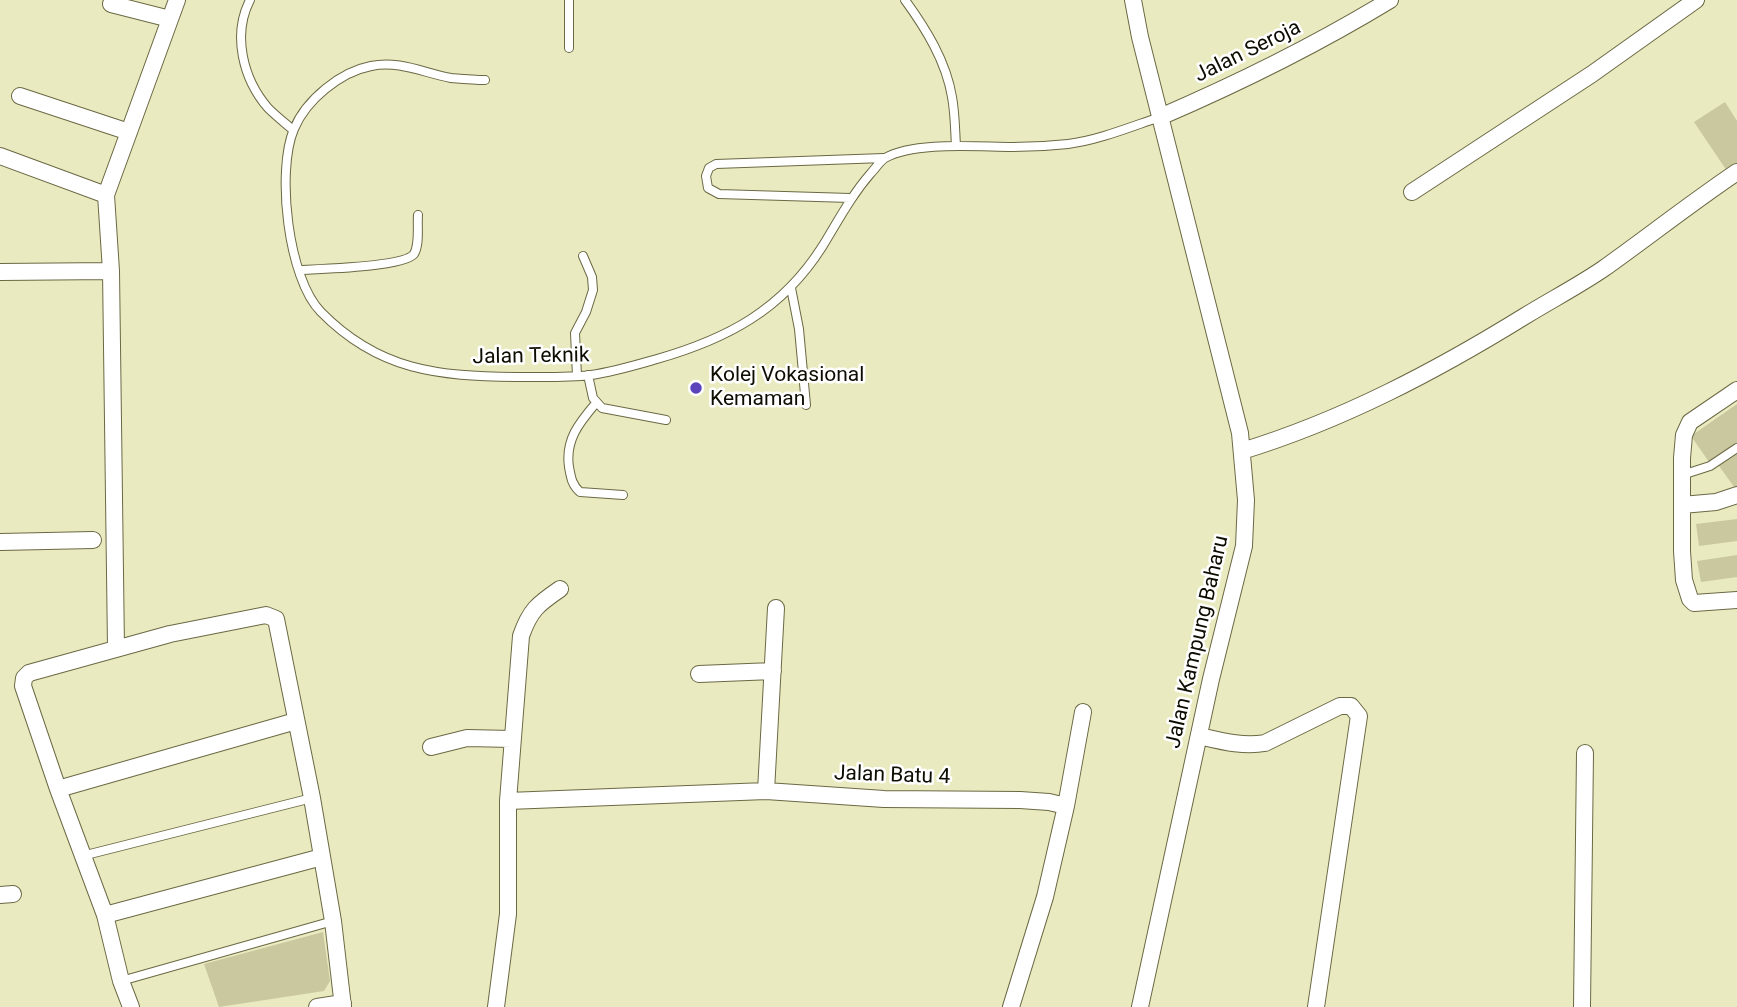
<!DOCTYPE html>
<style>
body{margin:0}
canvas{display:block;background:#eaeac0}
</style>
<canvas width="1737" height="1007"></canvas>
<script>
const g = document.querySelector('canvas').getContext('2d');
g.lineJoin = 'round';
function paint(path, color) {
  g.fillStyle = color;
  g.fill(path, 'evenodd');
}
function stroke(path, color, width, dash) {
  g.strokeStyle = color;
  g.lineWidth = width;
  g.lineCap = dash ? 'butt' : 'round';
  g.setLineDash(dash || []);
  g.stroke(path);
}
function drawText(font, color, halo, rows, align = 'center') {
  g.font = font + ' Roboto,sans-serif';
  g.lineWidth = 5;
  g.setLineDash([]);
  g.textBaseline = 'middle';
  g.strokeStyle = halo;
  g.fillStyle = color;
  for (const [text, x, y, turn = 0] of rows) {
    g.save();
    g.translate(x, y);
    g.rotate((+turn || 0) * Math.PI / 180);
    g.textAlign = isNaN(turn) ? turn : align;
    if (halo) g.strokeText(text, 0, 0);
    g.fillText(text, 0, 0);
    g.restore();
  }
}
paint(new Path2D(`
 M1725 102 1737 121V167L1729 174 1694 122Z
 M1737 404V443L1709 462 1691 436Z
 M1737 453V491L1719 466Z
 M1737 519V541L1699 546 1696 524Z
 M1737 555V577L1701 582 1697 561Z
 M323 932 330 981 324 991 219 1007 204 964Z`), '#c9c89f');
const lane = new Path2D(`
 M250 0C232 35 243 79 268 108 276 116 285 123 293 130
 M905 0C926 29 946 61 952 97 955 113 955 130 956 146
 M569 48V0
 M485 80C474 80 463 79 451 78 424 73 399 60 371 66 340 72 306 100 294 129 276 171 288 279 321 312 379 371 438 376 516 377 540 377 566 378 591 375 613 372 636 365 657 359 727 339 782 310 822 247 838 221 851 196 871 173 875 169 880 161 885 158 915 141 979 147 1013 147 1031 147 1050 146 1068 144 1099 140 1130 127 1160 117
 M850 198 719 194 708 188 706 176 709 168 716 164 884 158
 M299 270C319 269 404 267 414 254 420 244 417 226 418 215
 M791 288 799 329 806 405
 M588 375 593 398 602 408 666 420
 M577 376 575 333 586 312 593 290 592 277 583 256
 M596 403C579 423 565 440 569 467 571 478 572 485 580 492L623 495
 M1682 475 1710 466 1737 448
 M82 856 312 798
 M121 981 333 921`);
const street = new Path2D(`
 M1133 0 1140 37 1240 433 1246 500 1244 546 1211 679 1140 1007
 M111 4 170 19
 M20 96 129 132
 M1160 117C1239 83 1316 45 1390 0
 M0 156 106 195 177 0
 M1412 192 1592 74 1696 0
 M106 195 111 271 116 648
 M0 272 111 271
 M1737 390 1690 422 1684 435 1682 458V551L1684 580 1690 599 1694 603 1737 600
 M1242 451C1343 420 1436 371 1525 316 1551 300 1578 286 1603 269 1648 237 1691 203 1737 172
 M1682 505 1716 502 1737 495
 M0 542 93 540
 M699 674 773 671
 M296 721 58 789 23 686 24 678 29 673 170 634 266 615 276 619 312 798 333 921 343 1007
 M1199 736C1221 741 1243 747 1265 743L1340 706H1351L1359 716 1316 1007
 M431 747 467 738 512 739
 M58 789 105 915 121 981 131 1007
 M766 791 776 608
 M508 801 766 791 884 799 1020 800 1049 802 1066 806 1045 897 1011 1007
 M1066 806 1083 712
 M0 895 13 894
 M105 915 322 857
 M317 1007 343 1003
 M496 1007 508 914V801L521 636C530 610 538 604 560 589
 M1582 1007 1585 753`);
stroke(lane, '#6b6944', 10);
stroke(street, '#6b6944', 18);
stroke(lane, '#fff', 8);
stroke(street, '#fff', 16);
for (const [x, y, r, color] of [
 [696,388,7,"#5a43bb"]
]) {
  const dot = new Path2D();
  dot.arc(x, y, r, 0, 2 * Math.PI);
  g.fillStyle = color;
  g.fill(dot);
  stroke(dot, '#fff', 2.5);
}
drawText('21px', '#0d0c01', '#fff', [
 ["Jalan Seroja",1248,52,-26],
 ["Jalan Teknik",531,357,-1],
 ["Jalan Kampung Baharu",1198,642,-77],
 ["Jalan Batu 4",892,776,2]
]);
drawText('21px', '#0d0c01', '#fff', [
 ["Kolej Vokasional",710,376],
 ["Kemaman",710,400]
], 'left');
</script>
